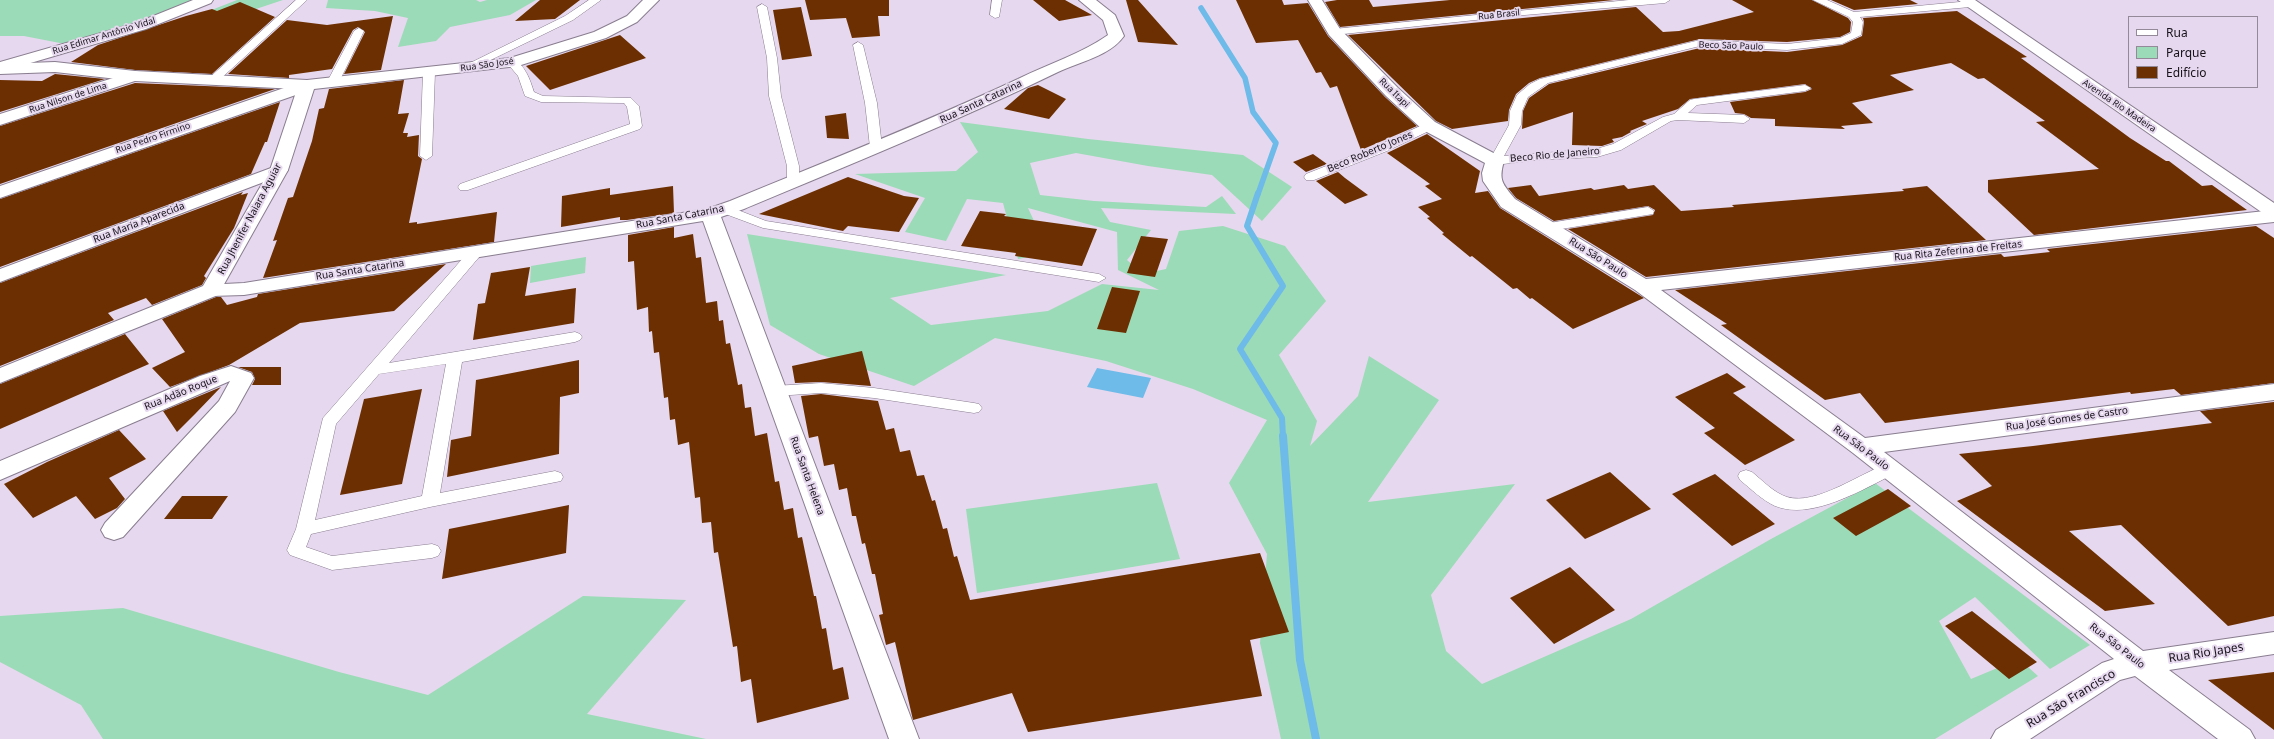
<!DOCTYPE html>
<meta charset="utf-8">
<style>
body{margin:0}
#map{position:relative;width:2274px;height:739px;overflow:hidden;background:#e6d8ee;font-family:"Noto Sans",sans-serif}
canvas{display:block}
.legend{position:absolute;left:2128px;top:16px;width:130px;height:72px;box-sizing:border-box;background:#e6d8ee;border:1px solid #938999;margin:0;padding:5px 7px;list-style:none;font-size:12px;color:#17121a}
.legend li{display:flex;align-items:center;gap:8px;height:20px}
.legend b{width:20px;border:1px solid #938999}
</style>
<div id="map">
<canvas width="2274" height="739"></canvas>
<ul class="legend">
<li><b style="height:5px;background:#fff"></b>Rua</li>
<li><b style="height:11px;background:#9bdbb7"></b>Parque</li>
<li><b style="height:11px;background:#6c2f02"></b>Edifício</li>
</ul>
</div>
<script>
const g = document.querySelector('canvas').getContext('2d');
g.lineJoin = 'round';
function paint(path, color) {
  g.fillStyle = color;
  g.fill(path, 'evenodd');
}
function stroke(path, color, width, dash) {
  g.strokeStyle = color;
  g.lineWidth = width;
  g.lineCap = dash ? 'butt' : 'round';
  g.setLineDash(dash || []);
  g.stroke(path);
}
function drawText(font, color, halo, rows, align = 'center') {
  g.font = font + ' "Noto Sans",sans-serif';
  g.lineWidth = 4;
  g.setLineDash([]);
  g.textBaseline = 'middle';
  g.strokeStyle = halo;
  g.fillStyle = color;
  for (const [text, x, y, turn = 0] of rows) {
    g.save();
    g.translate(x, y);
    g.rotate((+turn || 0) * Math.PI / 180);
    g.textAlign = isNaN(turn) ? turn : align;
    if (halo) g.strokeText(text, 0, 0);
    g.fillText(text, 0, 0);
    g.restore();
  }
}
paint(new Path2D(`
 M0 0H198L168 13 65 44 24 36H0Z
 M237 0H283L223 20 181 22Z
 M328 0H476L480 2 487 0H536L510 15 450 27 436 41 398 47 408 18 375 11 326 8Z
 M960 122 1088 139 1243 155 1292 187 1262 221 1212 175 1148 166 1076 153 1030 163 1040 195 1094 201 1206 207 1222 196 1236 214 1101 208 1110 222 1151 230 1127 260 1143 274 1166 269 1179 231 1223 226 1285 246 1326 301 1279 355 1317 421 1310 446 1358 396 1369 356 1439 400 1368 502 1515 484 1431 595 1446 651 1482 684 1631 619 1771 539 1875 483 2090 645 2050 669 1975 597 1939 621 1971 679 2019 659 2038 676 1935 739H1281L1260 643 1267 554 1229 483 1267 420 1193 389 1106 361 995 338 914 386 819 354 770 325 747 234 1006 275 890 298 931 325 1048 311 1102 284 1159 290 1118 270 1117 232 1028 208 1049 253 1018 259 1003 203 967 199 946 241 905 232 925 198 855 174 956 171 978 152Z
 M586 257 585 273 530 283 531 266Z
 M1157 483 1180 559 977 593 966 509Z
 M583 596 686 600 587 714 706 739H103L81 705 0 662V616L123 608 339 672 428 695Z`), '#9bdbb7');
paint(new Path2D(`
 M1097 368 1151 378 1143 398 1087 387Z`), '#6ebae9');
stroke(new Path2D(`
 M1201 8 1245 78 1253 112 1276 143 1258 194`), '#6ebae9', 5.5);
stroke(new Path2D(`
 M1258 193 1247 226 1283 286 1240 349 1282 418 1283 437`), '#6ebae9', 6);
stroke(new Path2D(`
 M1283 436 1300 660 1316 739`), '#6ebae9', 8);
paint(new Path2D(`
 M540 0H580L555 19 515 21Z
 M805 0H889V16H878L880 36 852 38 846 18 810 20Z
 M1033 0H1065L1092 15 1059 21Z
 M1126 0H1138L1178 45 1138 42Z
 M1236 0H1282L1284 5 1308 3 1328 36 1385 97 1417 126 1361 150 1337 86 1330 88 1321 72 1316 73 1298 40 1256 43Z
 M1337 0H1369L1373 7 1450 0H1614L1340 27 1325 2Z
 M1732 0H1812L1848 18 1851 22 1850 32 1840 37 1787 42 1700 39 1540 78 1529 83 1516 94 1509 110 1508 121 1452 129 1436 121 1348 35 1636 7 1663 32 1679 31 1754 12Z
 M1831 0H1910L1918 4 1854 10Z
 M240 2 275 17 212 74 135 70 71 62 98 45 186 16 212 9 217 11Z
 M801 7 812 56 782 60 773 10Z
 M1957 11 2027 57 2021 58 2130 138 2166 161H2169L2202 186 2212 185 2247 210 2034 235 1988 192V180L2099 169 2036 122 2045 121 1984 78 1978 79 1951 63 1890 75 1914 90 1852 103 1873 123 1841 126 1845 129 1775 126V119L1751 118 1744 114 1735 113 1730 102 1805 92 1812 89 1805 84 1690 99 1678 109 1642 121 1647 124 1630 131 1631 132 1622 137 1612 139 1614 142 1602 146 1572 145 1573 112 1522 129 1523 111 1529 98 1549 84 1700 48 1787 52 1842 45 1862 36 1864 22 1863 18Z
 M393 16 381 70 344 74 365 32 358 27 353 30 332 69 289 75V78L228 74 287 20 327 25Z
 M620 35 646 58 550 90 526 66Z
 M55 74 105 79 0 112V80L42 81Z
 M404 80 398 114 409 113 403 133H408L407 137 419 135 418 156 422 159 409 223 417 222V224L497 212 494 242 263 278 277 240 273 241 288 198 293 197 312 141 319 109 324 108 329 89Z
 M135 83 275 89 0 184V126Z
 M1038 85 1066 99 1049 119 1004 109 1028 88Z
 M280 102 267 142H265L251 174 0 267V199Z
 M846 113 849 139 827 138 825 116Z
 M1427 134 1480 171 1475 193 1488 191 1500 208 1644 298 1573 329 1532 298 1530 299 1517 288 1513 289 1472 256 1470 257 1442 234 1444 233 1427 218 1430 217 1418 207 1442 199 1425 186 1430 184 1387 153Z
 M1313 154 1327 164 1306 172 1293 162Z
 M1338 172 1345 178 1368 195 1345 204 1316 181Z
 M848 177 904 196 919 198 899 232 848 226 843 231 759 214Z
 M1531 185 1539 196 1591 188 1594 190 1624 185 1628 189 1654 185 1681 211 1734 207 1732 205 1904 191 1902 189 1927 186 1986 240 1646 277 1568 229 1653 215 1655 210 1648 206 1554 221 1516 198 1508 188Z
 M673 186 674 213 627 220H620V217L561 227 562 196 610 188V195Z
 M243 192 241 195 248 193 234 228 204 276 206 278 202 285 152 305 146 298 108 313 114 320 0 366V283Z
 M980 211 1006 214 1004 216 1097 229 1082 266 1015 256 1016 253 961 246Z
 M2256 226 2274 238V383L2181 395 2174 389 2131 394 2130 392 1885 423 1860 393 1825 400 1721 325 1727 324 1675 290 2001 254 2004 257 2050 252 2047 249Z
 M674 227V238L693 234 696 258 701 257 706 303 717 301 719 321 723 320 726 344 730 343 738 385 742 384 745 408 751 407 755 436 767 433 775 482 779 481 784 510 793 508 798 538 802 537 814 596H816L822 629 826 628 833 670 843 667 849 699 757 723 751 679 741 682 737 646 733 647 718 552 714 553 711 522 702 523 700 497 695 498 689 442 678 445 675 419 670 420 668 397 664 398 659 352 654 353 652 331 649 332 648 307 637 310 634 261 628 262V235Z
 M1141 236 1168 239 1155 277 1127 273Z
 M446 264 394 311 300 323 229 365 170 387 152 368 185 352 162 319 216 297H221L227 305 257 297 258 294Z
 M530 267 525 296 576 288 574 323 473 340 478 304 485 303 491 273Z
 M1112 287 1140 291 1126 333 1097 329Z
 M125 334 149 364 0 429V384Z
 M862 351 871 386 821 382 795 383 792 366Z
 M579 360V393L560 397 559 454 447 477 451 440 471 436 476 380Z
 M238 367H281V385H252L255 379 252 372Z
 M1727 373 1746 387 1733 393 1795 440 1745 465 1704 433 1715 428 1675 397Z
 M221 387 195 414 177 432 163 411Z
 M422 389 402 484 340 495 364 399Z
 M821 394 878 401 886 430 894 428 900 452 910 450 917 476 924 475 932 501 935 500 943 529 947 528 954 557 957 556 970 600 1260 553 1289 632 1250 640 1262 696 1028 732 1012 693 913 720 895 642 886 645 879 615 883 614 875 574H872L865 543 862 544 856 516H852L847 488 839 490 834 464 824 466 818 436 809 438 801 396Z
 M2274 402V616L2228 626 2121 525 2069 531 2155 604 2105 611 1957 501 1992 486 1959 454 2033 446 2212 423 2200 411Z
 M119 430 146 459 109 478 125 499 117 508 95 519 76 496 33 518 4 484 47 462Z
 M1610 472 1651 509 1585 539 1546 500Z
 M1715 474 1775 524 1732 546 1672 494Z
 M1888 489 1911 506 1856 536 1833 518Z
 M182 496H228L212 519H164Z
 M569 505 566 553 442 579 449 529Z
 M1570 567 1615 610 1554 644 1510 598Z
 M1972 611 2037 662 2009 679 1945 626Z
 M2274 672V730L2208 680Z`), '#6c2f02');
const service = new Path2D(`
 M296 0H307L217 82H209L207 80 209 78Z
 M589 0H601L573 20 468 71 464 72 458 69 565 16Z
 M992 0H1002L999 17 995 18 990 15Z
 M1629 0H1670L1665 3 1513 16 1334 35 1329 32 1334 29Z
 M1813 0H1827L1854 12 1970 1 1975 4 1970 7 1860 17 1863 22 1861 35 1842 44 1787 50 1700 46 1548 83 1528 97 1522 111 1521 125 1504 156 1596 149 1613 144 1663 117 1674 114 1690 100 1694 99 1805 85 1811 88 1805 91 1697 105 1688 113 1744 115 1750 119 1744 123 1678 120 1671 121 1621 150 1597 157 1536 160 1495 165 1489 161 1509 125 1510 111 1517 95 1530 84 1540 79 1700 40 1787 44 1840 38 1851 33 1853 22 1849 17Z
 M762 4 767 7 777 58 781 96 799 166V182L793 186 787 182V166L769 96 767 58 757 7Z
 M359 28 364 31 339 82 337 84H329L327 82 354 31Z
 M858 42 863 45 877 103 882 147 876 151 870 147 865 103 853 45Z
 M512 60C525 63 530 80 534 92L543 96 631 98 639 106 642 126 640 129 468 190H460L458 187 460 184 630 124 627 107 624 103 541 102 525 96 518 76 507 63Z
 M429 69 435 72 432 156 426 160 420 156 423 72Z
 M1429 122 1435 126 1433 129 1387 151 1314 180H1306L1304 177 1306 174 1379 145Z
 M725 205 766 221 1099 274 1106 278 1099 282 763 228 720 212 719 209Z
 M1648 207 1654 211 1653 214 1549 231 1542 227 1549 223Z
 M475 249 482 253 480 256 389 363 575 332 580 334 582 337 580 340 575 342 462 362 440 493 555 471 561 473 563 477 561 481 430 507 311 534 306 547 332 556 432 544 438 546 441 551 438 556 432 558 332 570 290 555 287 550 296 529 323 418 470 250ZM446 364 422 496 315 520 336 424 379 374Z
 M821 383 874 388 974 403 979 404 982 408 979 412 974 413 874 398 821 393 775 396 770 395 767 391 770 387 775 386Z
 M1890 463 1896 465 1898 469 1896 473C1863 489 1812 521 1775 506 1762 500 1751 489 1740 480L1738 476 1740 472 1746 470 1752 472C1762 480 1774 493 1787 497 1817 506 1861 472 1890 463Z`);
const minor = new Path2D(`
 M193 0H213L211 3 146 29 0 72V62L136 23Z
 M1079 0H1096L1115 15 1124 36C1110 56 1079 62 1058 72 955 122 849 165 744 209L721 217 919 739H889L703 221 244 295 211 296 204 295 201 290 204 285 244 283 707 209 730 201C827 161 924 123 1018 79 1048 64 1081 54 1108 35L1103 20Z
 M1308 0H1322L1340 29 1398 88 1435 122 1501 157 1504 161C1498 181 1503 184 1515 199L1646 279 2274 210V222L1661 290 1865 438 2274 384V400L1884 452 2143 651 2274 632V654L2169 670 2250 730 2255 739H2218L2135 676 2120 680 2030 739H1991L1996 730 2102 663 2114 659 1853 453 1635 290 1501 207 1483 181 1482 173 1485 163 1423 130 1386 96 1329 35Z
 M135 71 141 73 143 76 141 79 0 125V114Z
 M307 80 313 81 315 85 313 89 0 198V186Z
 M279 165 285 166 288 170 285 174 0 282V269Z
 M231 366 251 373 254 378 235 412 123 537 114 540 105 537 101 530 105 523 219 401 230 381 0 480V461L200 376Z`);
const tertiary = new Path2D(`
 M643 0H659L637 22 606 38 518 66 314 89 288 170 218 295 0 383V368L203 286 270 170 297 89 135 81 55 72 0 74V64L55 62 135 71 307 80 510 58 594 32 627 16Z`);
const secondary = new Path2D(`
 M1958 0H1975L2274 203V218L2267 216Z`);
stroke(service, '#897d90', 1);
stroke(minor, '#897d90', 2);
stroke(tertiary, '#897d90', 2);
stroke(secondary, '#897d90', 2);
paint(service, '#fff');
paint(minor, '#fff');
paint(tertiary, '#fff');
paint(secondary, '#fff');
drawText('9px', '#17121a', '#e6d8ee', [
 ["Rua Brasil",1499,15,-6],
 ["Rua Edimar Antônio Vidal",104,36,-17],
 ["Beco São Paulo",1731,46,2],
 ["Rua São José",487,65,-8],
 ["Rua Itapi",1394,93,44],
 ["Rua Nilson de Lima",68,98,-18],
 ["Avenida Rio Madeira",2119,106,34],
 ["Rua Pedro Firmino",153,138,-19]
]);
drawText('10px', '#17121a', '#e6d8ee', [
 ["Rua Santa Catarina",981,102,-25],
 ["Beco Roberto Jones",1370,152,-23],
 ["Beco Rio de Janeiro",1555,155,-5],
 ["Rua Santa Catarina",680,217,-11],
 ["Rua Jhenifer Naiara Aguiar",250,219,-62],
 ["Rua Maria Aparecida",139,223,-21],
 ["Rua Rita Zeferina de Freitas",1958,251,-6],
 ["Rua São Paulo",1598,258,32],
 ["Rua Santa Catarina",360,270,-9],
 ["Rua Adão Roque",181,393,-22],
 ["Rua José Gomes de Castro",2067,419,-8],
 ["Rua São Paulo",1861,448,37],
 ["Rua Santa Helena",807,476,70],
 ["Rua São Paulo",2117,646,38]
]);
drawText('12px', '#17121a', '#e6d8ee', [
 ["Rua Rio Japes",2206,653,-9],
 ["Rua São Francisco",2071,699,-31]
]);
</script>
